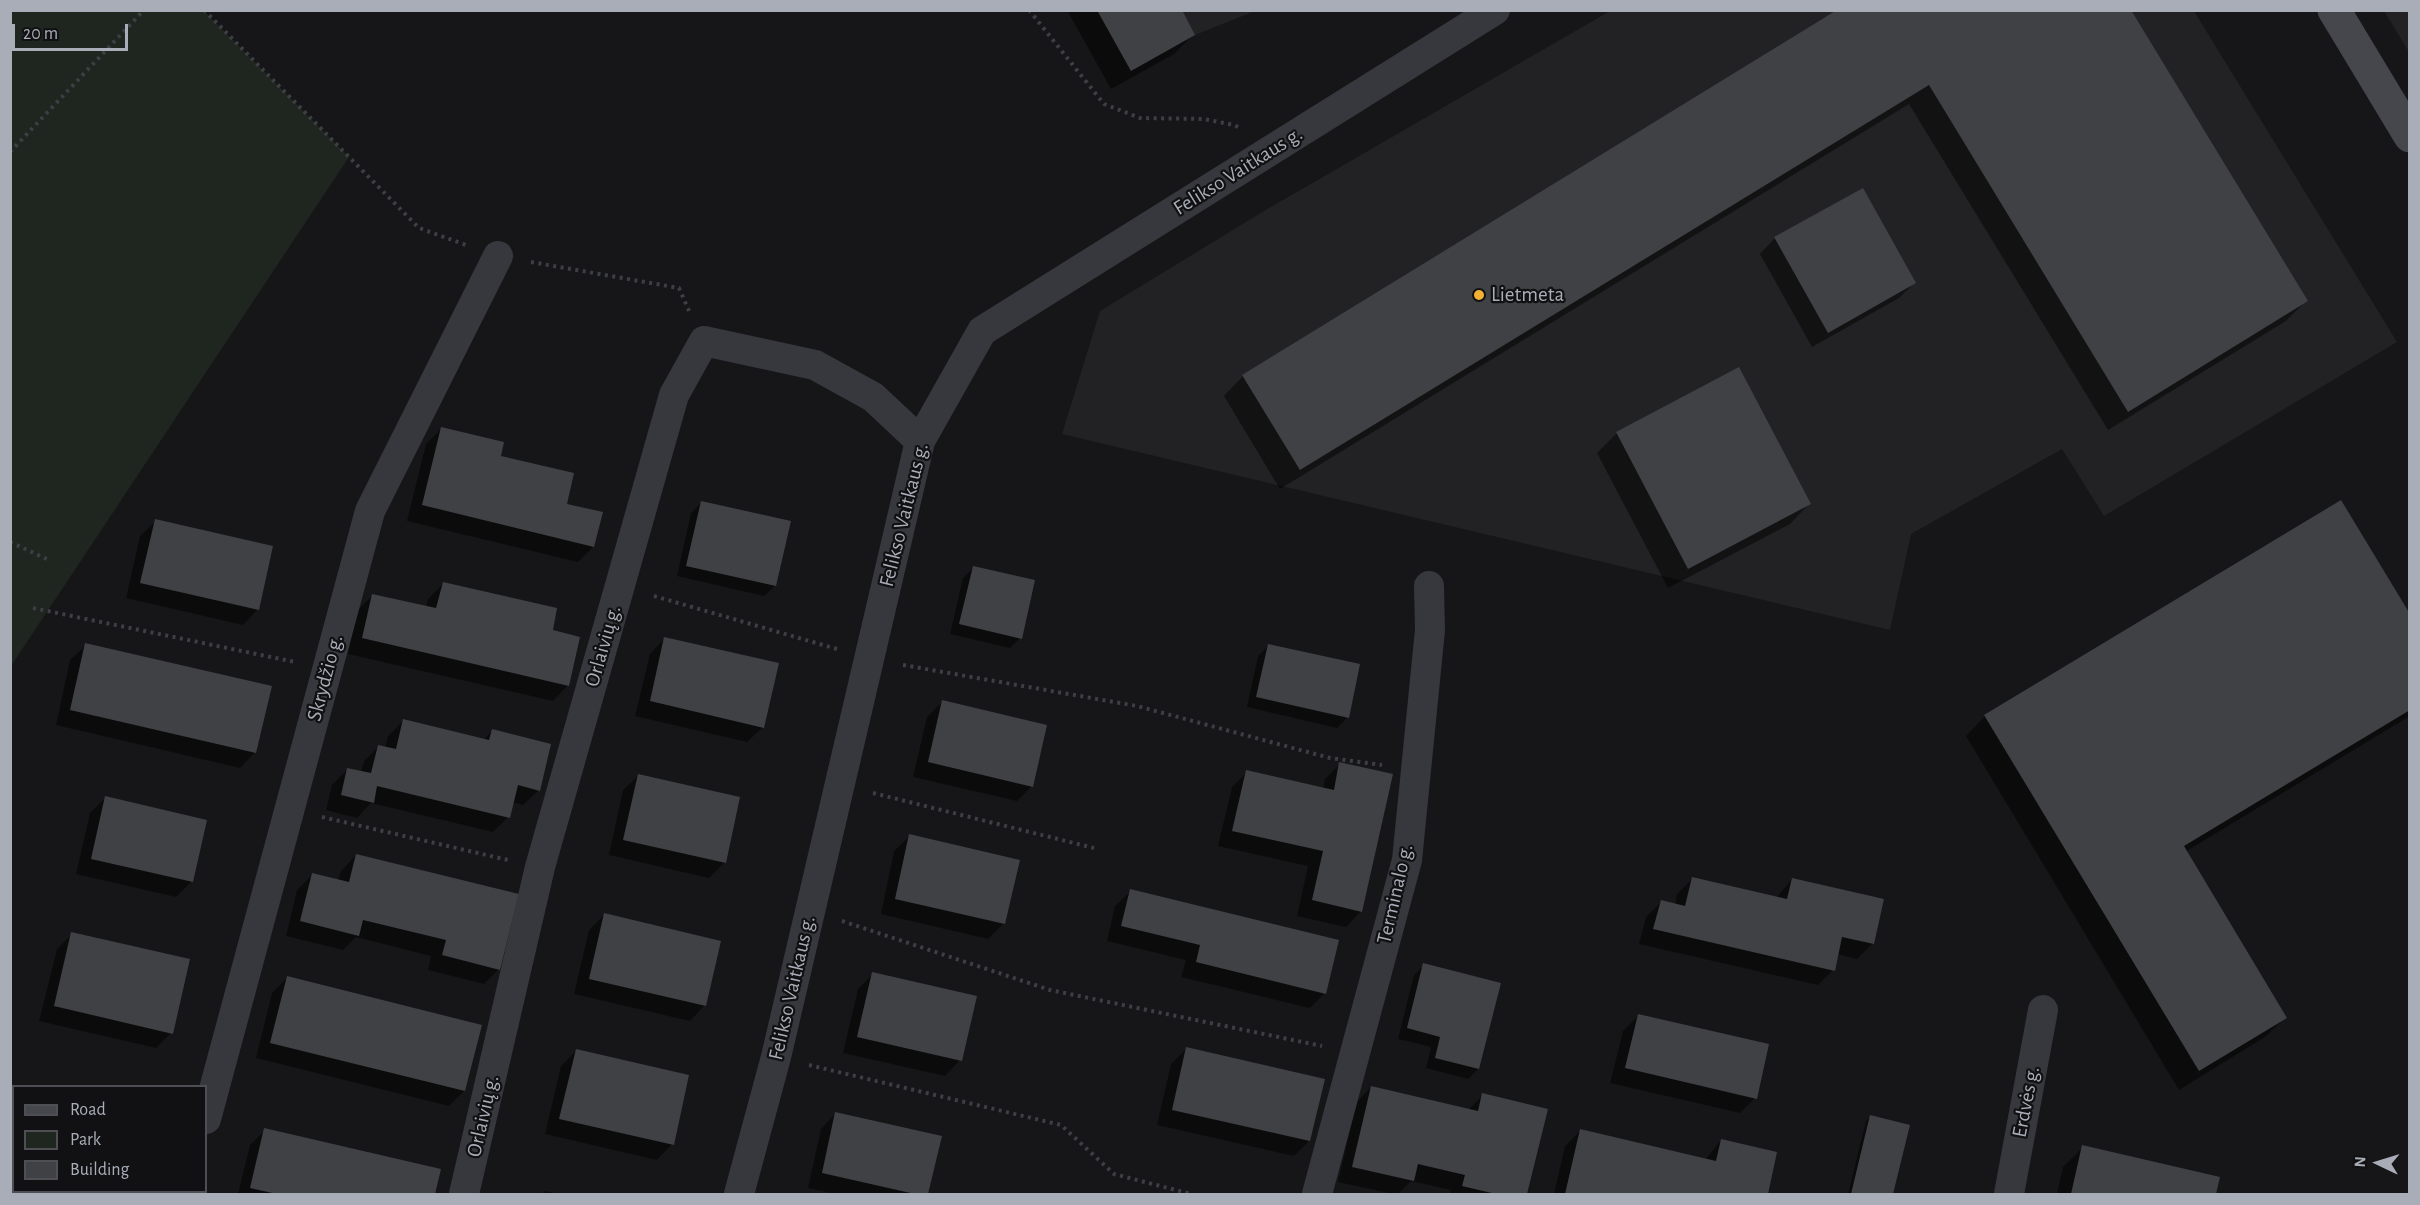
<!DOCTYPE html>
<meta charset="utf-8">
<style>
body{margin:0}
#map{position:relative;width:2420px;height:1205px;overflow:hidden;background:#161618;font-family:"Alegreya Sans",sans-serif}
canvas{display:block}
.frame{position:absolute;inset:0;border:12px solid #a8adb8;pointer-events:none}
.legend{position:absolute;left:12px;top:1085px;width:195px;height:108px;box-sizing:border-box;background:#111113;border:2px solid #4d4f55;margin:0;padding:8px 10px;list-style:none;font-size:18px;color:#a8adb8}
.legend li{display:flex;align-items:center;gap:12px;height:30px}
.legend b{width:30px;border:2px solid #4d4f55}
.north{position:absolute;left:2348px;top:1133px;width:60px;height:60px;-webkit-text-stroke:4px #111113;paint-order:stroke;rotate:274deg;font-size:16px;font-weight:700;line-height:24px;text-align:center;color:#a8adb8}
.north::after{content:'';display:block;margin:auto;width:21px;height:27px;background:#a8adb8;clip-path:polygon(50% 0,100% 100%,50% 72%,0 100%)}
.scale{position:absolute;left:12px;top:24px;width:116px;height:27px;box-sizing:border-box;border:3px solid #a8adb8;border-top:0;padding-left:8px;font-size:18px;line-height:21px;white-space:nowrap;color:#a8adb8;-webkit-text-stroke:4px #111113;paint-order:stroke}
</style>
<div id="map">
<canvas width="2420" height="1205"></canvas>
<div class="frame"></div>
<ul class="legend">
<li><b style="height:8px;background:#45474d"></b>Road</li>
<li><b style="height:16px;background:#1e261f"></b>Park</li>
<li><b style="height:16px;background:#404145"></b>Building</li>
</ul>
<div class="north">N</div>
<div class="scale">20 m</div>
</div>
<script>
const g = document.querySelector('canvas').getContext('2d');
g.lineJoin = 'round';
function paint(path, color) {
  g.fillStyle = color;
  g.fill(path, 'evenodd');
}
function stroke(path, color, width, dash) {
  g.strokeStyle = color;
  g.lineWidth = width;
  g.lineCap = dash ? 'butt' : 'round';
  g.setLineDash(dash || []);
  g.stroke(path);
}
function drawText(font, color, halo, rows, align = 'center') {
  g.font = font + ' "Alegreya Sans",sans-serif';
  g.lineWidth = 4.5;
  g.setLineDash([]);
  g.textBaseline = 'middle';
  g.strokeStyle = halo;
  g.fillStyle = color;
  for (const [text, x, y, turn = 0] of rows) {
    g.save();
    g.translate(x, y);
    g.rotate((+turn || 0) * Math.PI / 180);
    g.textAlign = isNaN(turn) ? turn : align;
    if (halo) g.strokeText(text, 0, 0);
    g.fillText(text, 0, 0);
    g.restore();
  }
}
paint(new Path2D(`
 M1097 11H1255L1195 35 1131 71Z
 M1610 11H2194L2397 342 2104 516 2062 449 1911 534 1890 630 1062 434 1100 311 1264 211Z
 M2384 11H2409V52Z`), '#222225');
paint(new Path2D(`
 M11 10 204 11 349 157 11 666Z`), '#1e261f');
paint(new Path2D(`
 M1067 10H1180L1193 35 1174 54 1111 89Z
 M1840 10 2306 301 2286 321 2108 430 1909 104 1280 489 1224 396 1243 376Z
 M1775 238 1914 283 1899 298 1812 347 1760 254Z
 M1739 369 1809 504 1790 524 1668 588 1597 453 1617 433Z
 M441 429 500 457 565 505 593 547 578 562 407 521 426 444Z
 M702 502 789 522 775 586 764 596 677 576 691 513Z
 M156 521 258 609 243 625 126 598 140 536Z
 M974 567 1020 638 1010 648 950 634 963 578Z
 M443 584 551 632 568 685 553 701 348 654 357 611 373 595 426 608 428 599Z
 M2410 617V716L2185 852 2285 1018 2265 1037 2179 1090 1966 736 1985 716Z
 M665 638 763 727 747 742 635 716 650 654Z
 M86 645 255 752 240 768 56 725 70 660Z
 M1269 645 1348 717 1337 728 1247 707 1258 656Z
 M942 702 1032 786 1017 801 913 777 927 717Z
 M403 721 483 740 492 731 539 790 523 805 512 802 508 817 493 832 371 803 357 818 326 810 332 785 348 769 361 772 364 761 379 746 385 748 388 736Z
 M1340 764 1361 911 1346 927 1297 916 1308 866 1218 846 1232 787 1247 772 1323 789 1325 779Z
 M639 775 739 799 724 863 709 878 609 855 623 790Z
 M105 798 192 881 176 897 76 874 90 813Z
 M910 836 1004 923 988 939 881 914 894 851Z
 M356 855 499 969 484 984 428 970 431 956 356 937 343 950 286 936 297 890 312 875 338 881 341 871Z
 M1692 879 1776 898 1792 879 1873 943 1857 959 1837 954 1833 970 1818 985 1639 944 1646 917 1661 902 1675 905 1677 894Z
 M1131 891 1325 993 1310 1008 1181 977 1186 960 1107 941 1115 906Z
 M604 915 705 1005 690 1021 574 994 589 930Z
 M72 934 171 1033 156 1048 39 1021 57 949Z
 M1424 965 1478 1069 1468 1079 1426 1068 1431 1047 1398 1039 1414 975Z
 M873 974 960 1060 945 1076 843 1053 858 989Z
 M288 977 464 1091 449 1106 256 1058 272 993Z
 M1638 1016 1755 1098 1740 1113 1610 1083 1623 1031Z
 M1186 1049 1309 1141 1294 1156 1157 1125 1171 1064Z
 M576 1051 672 1144 657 1160 545 1134 561 1066Z
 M1371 1087 1468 1110 1483 1095 1546 1110 1526 1194H1450L1451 1190 1411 1181 1398 1194H1393L1338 1182 1356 1103Z
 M836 1113 940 1137 927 1194H836L808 1188 821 1129Z
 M1871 1116 1909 1126 1892 1194H1848L1866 1121Z
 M265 1130 439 1170 434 1194H238L250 1145Z
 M1580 1131 1705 1160 1721 1140 1776 1153 1766 1194H1554L1565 1146Z
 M2083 1147 2218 1178 2215 1194H2057L2063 1167Z
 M545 1191 558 1194H542Z`), '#0007');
paint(new Path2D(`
 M1097 10H1182L1195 35 1131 71Z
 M1837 10H2131L2308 301 2128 412 1929 85 1300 470 1242 375Z
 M1863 188 1916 283 1828 333 1774 237Z
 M1739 367 1811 504 1688 569 1616 432Z
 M441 427 504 442 501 456 574 473 567 504 603 512 594 547 422 505Z
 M2341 500 2410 614V710L2184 846 2287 1018 2199 1071 1984 715Z
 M701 501 791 521 776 586 686 566Z
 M155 519 273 546 259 610 140 583Z
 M973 566 1035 580 1022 639 959 624Z
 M443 582 557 608 553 630 580 637 569 686 362 638 372 594 436 608Z
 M664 637 779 663 764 728 650 701Z
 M85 643 272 686 256 753 70 710Z
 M1268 644 1360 664 1349 718 1256 697Z
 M942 700 1047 725 1033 787 928 762Z
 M403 719 489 740 492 729 551 744 540 791 518 785 510 818 377 786 374 803 341 795 347 768 371 773 378 745 396 749Z
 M1339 762 1393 774 1362 912 1312 900 1323 851 1232 831 1246 770 1334 790Z
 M638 774 740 797 726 863 623 840Z
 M105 796 207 820 193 882 91 859Z
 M909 834 1020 860 1005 924 895 899Z
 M356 854 519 894 500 970 442 955 446 940 363 920 359 936 300 921 312 873 349 882Z
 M1692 877 1787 899 1792 878 1884 899 1874 944 1842 937 1835 971 1653 929 1661 900 1685 906Z
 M1130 889 1339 940 1326 994 1196 962 1200 945 1121 926Z
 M604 913 721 941 706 1006 589 979Z
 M71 932 190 959 173 1034 54 1006Z
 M1423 963 1501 983 1479 1069 1435 1058 1440 1037 1407 1028Z
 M872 972 977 996 962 1061 857 1037Z
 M287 976 482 1025 465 1091 270 1043Z
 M1638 1014 1769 1044 1757 1099 1625 1068Z
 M1186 1047 1325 1079 1310 1141 1172 1110Z
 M576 1049 689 1075 674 1145 559 1119Z
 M1371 1086 1478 1111 1482 1093 1548 1109 1527 1194H1496L1462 1186 1465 1175 1418 1164 1414 1181 1352 1167Z
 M835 1112 942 1136 928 1194H915L822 1173Z
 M1870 1115 1910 1125 1893 1194H1851Z
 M264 1128 441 1169 435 1194H277L250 1188Z
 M1580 1129 1716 1161 1721 1139 1777 1152 1768 1194H1565Z
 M2082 1145 2220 1177 2216 1194H2071Z`), '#404145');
stroke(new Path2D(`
 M204 10 419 228 466 245
 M1029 10 1104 104 1140 118 1204 119 1234 125 1240 128
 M10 152 144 10
 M531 262 679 288 689 311
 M10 542 49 560
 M654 596 837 649
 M33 608 295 662
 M903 665 1137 706 1330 758 1382 765
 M873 793 1094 848
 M322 817 508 860
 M842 921 1050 990 1322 1046
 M809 1065 1061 1125 1114 1174 1191 1194
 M10 1157 14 1158
 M99 1192 106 1194`), '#3d3f44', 4, [3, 4.5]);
stroke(new Path2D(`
 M206 1119 370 511 498 256
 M185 1194 186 1192
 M464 1194 540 867 674 395 704 341 815 365 873 397 920 441
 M739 1194 776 1057 920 441 982 331 1495 10
 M1317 1194 1407 860 1430 630 1429 586
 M2009 1194 2043 1010`), '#37383d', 30);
stroke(new Path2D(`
 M2334 10 2410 136`), '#45474d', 33);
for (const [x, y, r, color] of [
 [1479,295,6,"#f2b134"]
]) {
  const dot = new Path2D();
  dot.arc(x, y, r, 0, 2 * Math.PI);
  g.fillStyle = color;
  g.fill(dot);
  stroke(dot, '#111113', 2);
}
drawText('21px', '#a8adb8', '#111113', [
 ["Felikso Vaitkaus g.",1238,171,-32],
 ["Felikso Vaitkaus g.",904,515,-76],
 ["Orlaivių g.",603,646,-74],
 ["Skrydžio g.",325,678,-75],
 ["Terminalo g.",1395,894,-77],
 ["Felikso Vaitkaus g.",792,988,-77],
 ["Erdvės g.",2026,1102,-79],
 ["Orlaivių g.",483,1116,-77]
]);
drawText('21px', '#a8adb8', '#111113', [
 ["Lietmeta",1491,295]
], 'left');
</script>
